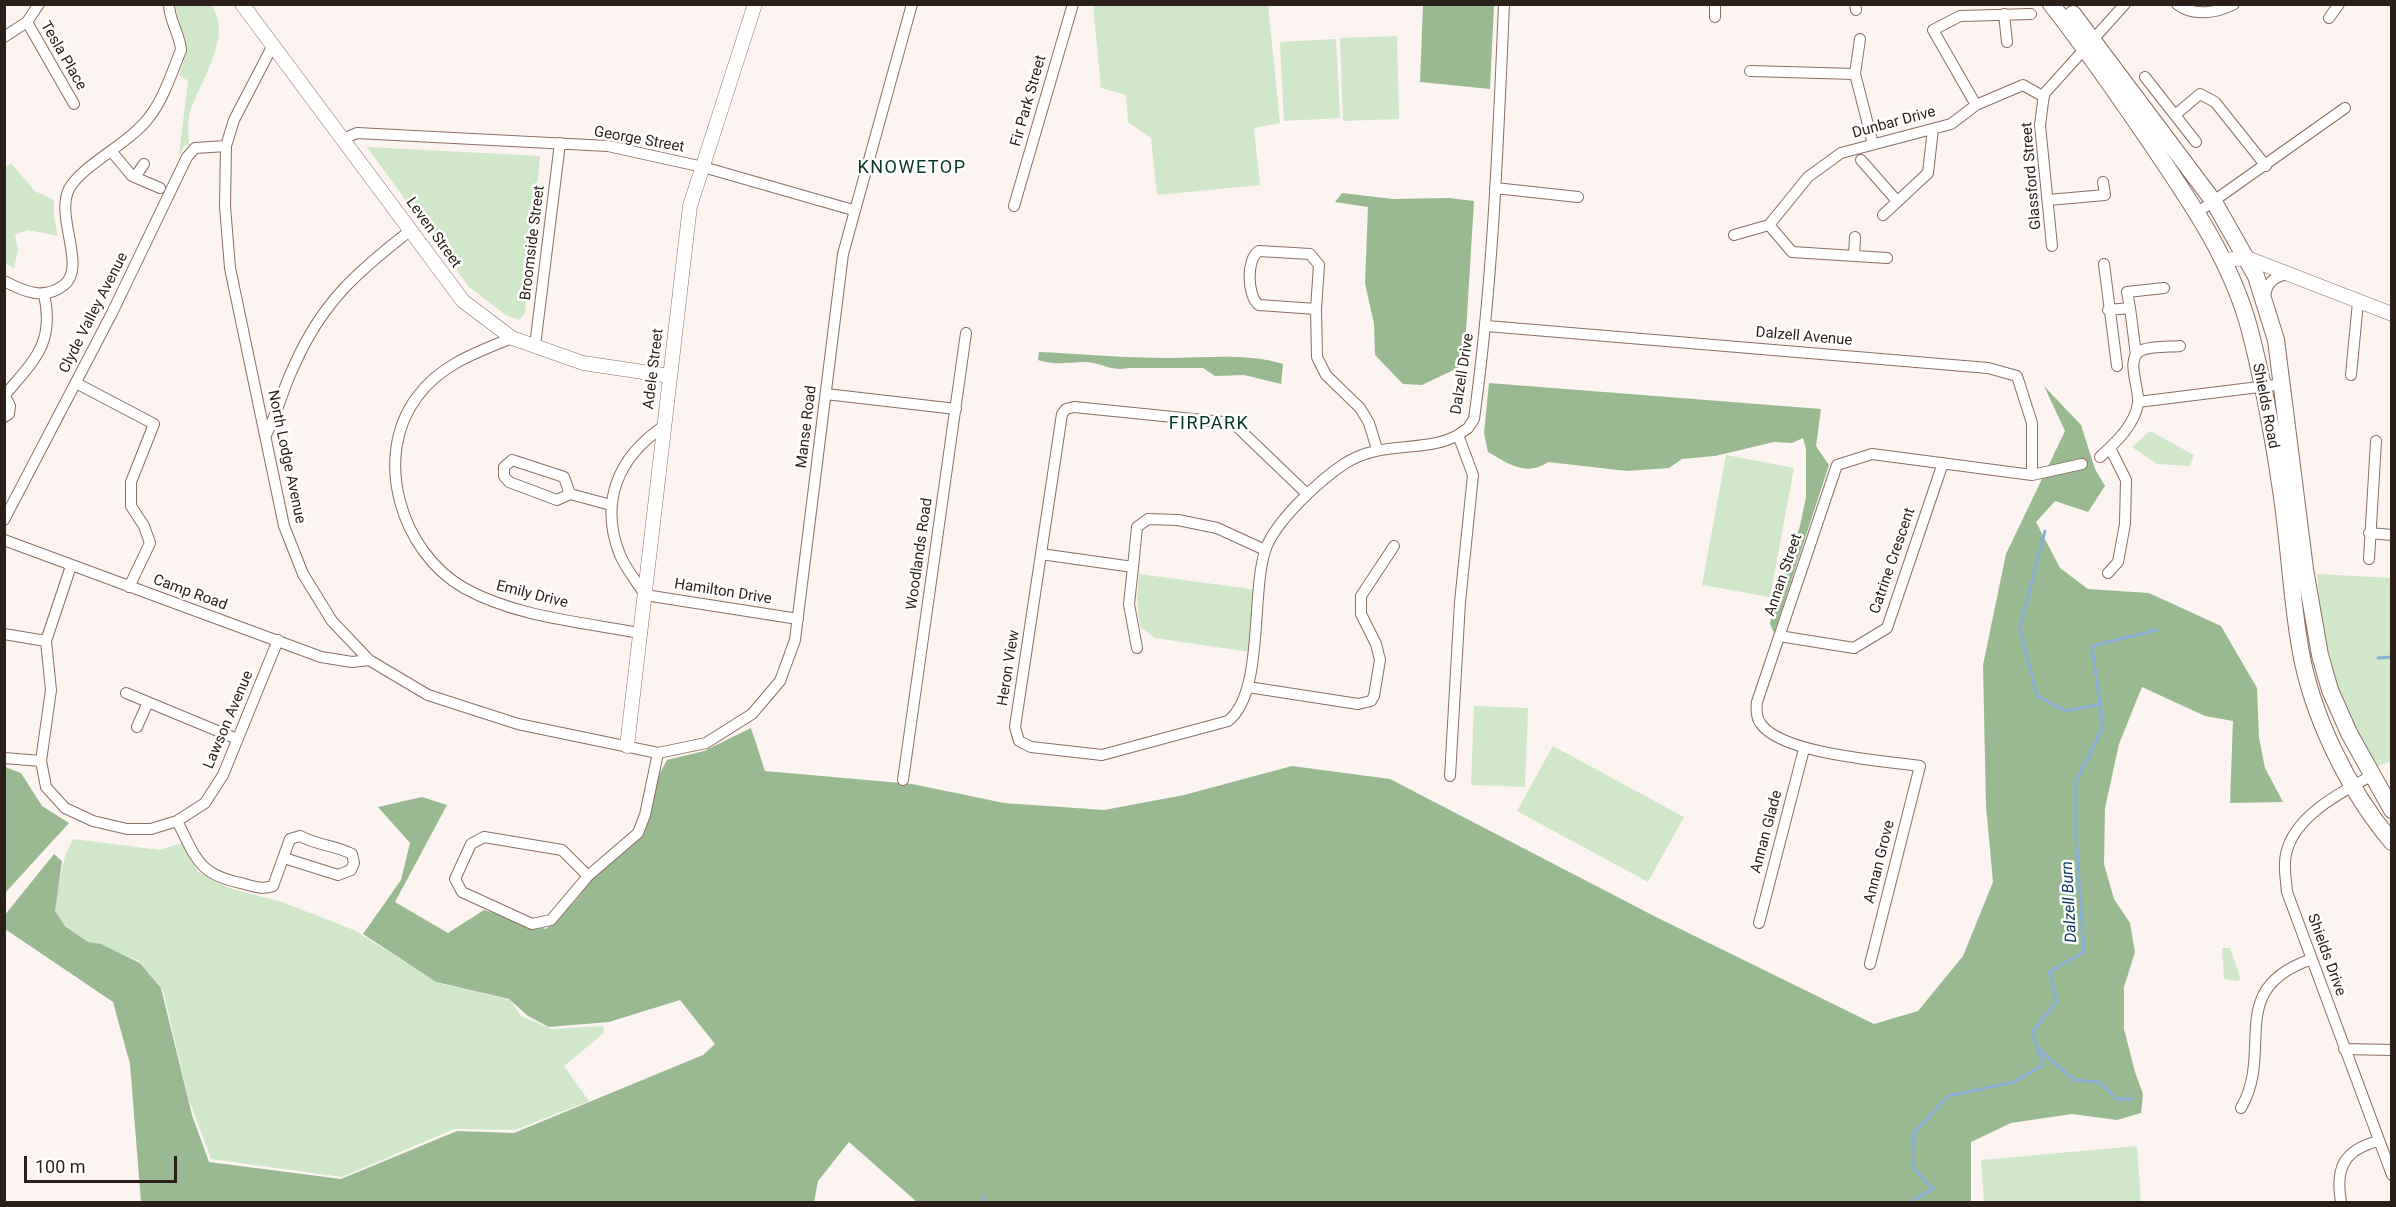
<!DOCTYPE html>
<style>
body{margin:0}
#map{position:relative;width:2396px;height:1207px;overflow:hidden;background:#fbf4f1;font-family:Roboto,sans-serif}
canvas{display:block}
.frame{position:absolute;inset:0;border:6px solid #2a1f19;pointer-events:none}
.scale{position:absolute;left:24px;top:1156px;width:153px;height:27px;box-sizing:border-box;border:3px solid #2a1f19;border-top:0;padding-left:8px;font-size:18px;line-height:21px;white-space:nowrap;color:#2a1f19;-webkit-text-stroke:4px #fff;paint-order:stroke}
</style>
<div id="map">
<canvas width="2396" height="1207"></canvas>
<div class="frame"></div>
<div class="scale">100 m</div>
</div>
<script>
const g = document.querySelector('canvas').getContext('2d');
g.lineJoin = 'round';
function paint(path, color) {
  g.fillStyle = color;
  g.fill(path, 'evenodd');
}
function stroke(path, color, width, dash) {
  g.strokeStyle = color;
  g.lineWidth = width;
  g.lineCap = dash ? 'butt' : 'round';
  g.setLineDash(dash || []);
  g.stroke(path);
}
function drawText(font, color, halo, rows, align = 'center') {
  g.font = font + ' Roboto,sans-serif';
  g.lineWidth = 5;
  g.setLineDash([]);
  g.textBaseline = 'middle';
  g.strokeStyle = halo;
  g.fillStyle = color;
  for (const [text, x, y, turn = 0] of rows) {
    g.save();
    g.translate(x, y);
    g.rotate((+turn || 0) * Math.PI / 180);
    g.textAlign = isNaN(turn) ? turn : align;
    if (halo) g.strokeText(text, 0, 0);
    g.fillText(text, 0, 0);
    g.restore();
  }
}
paint(new Path2D(`
 M176 5H211C234 36 200 81 190 112 187 121 189 135 189 145H185L179 155 188 81 179 75C195 35 179 40 176 5Z
 M1093 5H1268L1280 123 1254 128 1260 185 1157 195 1151 138 1128 122 1126 95 1101 88Z
 M1397 36 1399 119 1343 121 1340 38Z
 M1336 39 1340 118 1284 121 1280 42Z
 M367 147 540 156 525 313 519 320 506 315 469 287Z
 M11 163 35 191 54 200V217L58 236 28 230 15 235 18 250 14 268 4 263 5 168Z
 M2150 431 2194 455 2190 466 2157 464 2132 447Z
 M1726 455 1794 468 1770 597 1702 585Z
 M1139 574 1258 590 1250 652 1155 638 1140 627 1137 599Z
 M2317 574 2391 578V761L2373 768 2338 691 2321 620Z
 M1474 706 1528 708 1525 787 1471 785Z
 M1553 746 1684 817 1648 882 1517 811Z
 M73 839 160 850 181 843 198 872 229 888 282 902 354 930 438 983 510 1000 521 1016 552 1029 603 1026 604 1033 564 1066 589 1101 515 1130 454 1129 342 1177 211 1159 188 1097 163 990 139 961 98 944 89 943 65 925 53 911 65 856Z
 M2222 948H2230L2240 977 2239 981 2224 979Z
 M2137 1146 2141 1202H1984L1981 1160Z`), '#d0e7ca');
paint(new Path2D(`
 M1423 5H1494L1490 89 1420 82Z
 M1342 193 1393 199 1449 198 1474 201 1464 365 1422 385 1403 384 1375 355 1374 324 1365 283 1368 207 1335 202Z
 M1039 352C1082 354 1125 358 1168 358 1207 358 1246 353 1283 364L1281 384 1244 375 1215 376 1203 368H1129C1112 372 1102 363 1086 362 1068 362 1056 366 1038 360Z
 M1489 383 1821 409 1816 446 1829 465 1774 633 1770 624 1772 611 1800 526 1806 497V449L1803 438 1792 443 1774 442 1715 456 1682 459 1669 468 1627 471 1548 462C1526 477 1509 464 1488 452L1484 433Z
 M2044 386 2081 425 2095 469 2105 486 2088 512 2055 501 2036 522 2060 568 2088 589 2149 593 2221 626 2257 688 2259 738 2265 768 2283 802 2230 803 2233 721 2205 716 2142 687 2119 744 2105 808 2104 864 2114 899 2130 923 2135 952 2124 987V1029L2135 1072 2143 1094 2141 1113 2117 1120 2072 1114 2011 1123 1971 1142V1202H917L849 1142 818 1181 814 1202H141L130 1064 113 1002 5 929 4 916 54 854 62 861 55 911 65 926 88 942 101 944 140 963 161 988 192 1115 209 1162 341 1179 457 1131 514 1133 703 1055 715 1044 680 1000 609 1022 549 1027 528 1016 509 999 436 982 363 934 401 880 410 843 378 807 422 797 447 805 395 902 448 933 484 910 546 929 576 900 610 853 637 840 654 784 667 760 704 751 751 728 765 771 912 784 1004 803 1104 810 1184 795 1292 766 1390 779 1656 917 1874 1024 1918 1011 1963 956 1993 882 1986 806 1983 665 2006 554 2065 431Z
 M5 767 21 773 42 806 69 823 5 893Z`), '#99ba90');
stroke(new Path2D(`
 M2045 531 2020 628 2037 696 2066 711 2100 704
 M2378 658 2392 657
 M2038 1049 2074 1080 2099 1082 2117 1099H2132
 M983 1202 984 1196V1202
 M1910 1202 1933 1189 1912 1166 1914 1133 1948 1096 2014 1082 2043 1065 2032 1032 2057 1001 2049 972 2084 952 2076 836V782L2103 727 2092 646 2157 630`), '#8aafd6', 3);
const minor = new Path2D(`
 M1715 4V17
 M1855 4 1856 10
 M2177 4C2193 17 2217 13 2234 4
 M2004 14 2007 42
 M2329 18 2339 4
 M27 22 74 104
 M4 37 27 22 39 4
 M273 45 234 120 226 146 225 206 230 268 284 526 303 574 332 621 369 660 428 695 518 724 658 753 706 743 752 714 780 681 795 640 843 254 912 4
 M1750 71 1855 74 1873 144
 M1855 74 1860 39
 M2145 77 2196 142
 M1976 105 1933 30 1960 16 2031 14
 M2175 115 2200 94 2215 102 2266 166
 M343 139 357 133 608 146 703 167 853 210
 M112 152 132 176 160 188
 M1861 160 1897 201
 M135 177 144 164
 M1495 188 1578 197
 M2048 200 2105 195 2103 182
 M1014 206 1073 4
 M2198 212 2345 108
 M1883 215 1928 173 1933 129
 M1769 225 1792 252 1887 258
 M1734 235 1769 225 1808 177 1841 153 1951 124 1976 105 2023 85 2044 97
 M2052 246 2040 125 2044 94 2125 4
 M1854 256 1855 237
 M2104 264 2117 366
 M4 281C23 291 44 301 64 285 87 267 55 217 69 189 83 164 131 143 150 116 164 98 172 72 181 50 180 34 169 21 169 4
 M2265 298C2266 283 2273 278 2286 274
 M2130 308 2136 355
 M1316 309 1259 305C1247 297 1246 258 1259 251L1310 254 1319 265 1316 309 1317 357 1326 375 1360 408 1369 423 1377 449
 M2108 310 2130 308 2127 292 2164 288
 M1487 326 1988 368 2017 376 2032 423V475
 M512 338C477 352 440 365 417 397 372 457 401 552 464 588 516 617 581 622 640 633
 M535 346 560 143
 M2351 375 2358 302
 M76 383 154 424 131 482V506L144 526 150 543 129 587
 M826 394 956 409
 M4 396C34 360 55 344 44 294
 M2138 402 2283 384
 M4 417 9 414 10 406 5 396
 M664 426C618 457 599 502 620 555 626 569 637 582 645 595L798 619
 M266 435C278 412 283 388 294 366 322 302 358 271 411 230
 M2100 457C2116 442 2135 425 2138 403 2140 389 2124 357 2142 350 2153 346 2169 347 2180 346
 M570 494 557 500 509 482 504 476V467L512 460 564 477 570 494 611 505
 M1307 494 1233 423 1074 407 1066 409 1062 414 1015 727 1019 741 1031 747 1102 755 1228 721C1264 693 1251 595 1265 551 1274 522 1320 480 1344 464 1382 439 1424 454 1458 435
 M4 520 112 313 187 157 195 148 226 146
 M2369 533 2392 535
 M4 540 321 657 352 662 369 660
 M1041 554 1133 567 1137 527 1148 519 1178 520 1217 528 1265 550
 M2369 559 2376 441
 M71 566 46 641 51 690 41 761 46 787 65 808 93 821 127 829H151L177 821 205 803 223 775 278 640
 M1133 567 1129 604 1137 648
 M2108 573 2118 562 2125 524 2126 480 2110 448
 M4 634 46 641
 M1779 636 1854 648 1887 628 1943 463
 M1248 687 1358 704 1371 701 1374 696 1380 660 1376 644 1361 614V596L1394 546
 M126 693 237 739
 M137 727 148 702
 M4 758 41 761
 M1450 776 1460 602 1473 475 1458 435 1468 428 1474 419C1493 282 1498 143 1504 4
 M2371 776C2340 793 2294 816 2286 854 2283 866 2286 879 2287 892L2392 1175
 M903 780 966 333
 M177 821C196 857 197 874 241 883 252 886 262 890 273 886L290 839 300 836C319 846 335 845 352 854L354 863 351 870 338 875 284 858
 M588 876 562 850 484 837 471 844 455 879 462 892 532 924 551 920 588 876 638 833 645 815 658 753
 M1759 923 1804 749
 M1870 964 1920 766C1884 761 1782 754 1761 724 1756 718 1756 710 1757 702L1837 465 1872 454 2032 475 2082 464
 M2344 1049 2392 1050
 M2241 1108C2275 1049 2224 989 2312 959
 M2341 1202C2335 1168 2344 1150 2378 1141`);
const tertiary = new Path2D(`
 M242 4 463 301 512 338 583 363 670 376
 M2224 260 2247 258 2392 314
 M627 746 690 206 755 4`);
const secondary = new Path2D(`
 M2051 4C2085 47 2115 91 2146 136 2187 197 2229 255 2249 327 2263 380 2273 436 2281 490 2289 542 2291 595 2300 647 2311 714 2348 790 2392 842
 M2073 14 2214 202 2256 276 2276 340 2305 569 2320 655 2330 690 2349 733 2392 810`);
stroke(minor, '#8b6f61', 12);
stroke(tertiary, '#8b6f61', 15);
stroke(secondary, '#8b6f61', 18);
stroke(minor, '#fff', 10);
stroke(tertiary, '#fff', 14);
stroke(secondary, '#fff', 16);
drawText('15px', '#2a1f19', '#fff', [
 ["Tesla Place",63,56,60],
 ["Fir Park Street",1029,101,-74],
 ["Dunbar Drive",1894,123,-15],
 ["George Street",639,140,10],
 ["Glassford Street",2032,176,-95],
 ["Leven Street",433,233,54],
 ["Broomside Street",533,243,-83],
 ["Clyde Valley Avenue",94,313,-63],
 ["Dalzell Avenue",1804,337,5],
 ["Adele Street",654,369,-83],
 ["Dalzell Drive",1463,374,-81],
 ["Shields Road",2265,406,79],
 ["Manse Road",807,427,-83],
 ["North Lodge Avenue",286,457,78],
 ["Woodlands Road",920,554,-82],
 ["Catrine Crescent",1893,561,-71],
 ["Annan Street",1784,575,-71],
 ["Hamilton Drive",723,592,9],
 ["Camp Road",190,593,20],
 ["Emily Drive",532,595,14],
 ["Heron View",1009,668,-81],
 ["Lawson Avenue",229,720,-67],
 ["Annan Glade",1767,832,-75],
 ["Annan Grove",1880,862,-76],
 ["Shields Drive",2326,955,70]
]);
drawText('italic 16px', '#0f395d', '#fff', [
 ["Dalzell Burn",2070,902,-93]
]);
g.letterSpacing = '1.5px';
drawText('18px', '#083622', '#fff', [
 ["KNOWETOP",912,168],
 ["FIRPARK",1209,424]
]);
g.letterSpacing = '0px';
</script>
